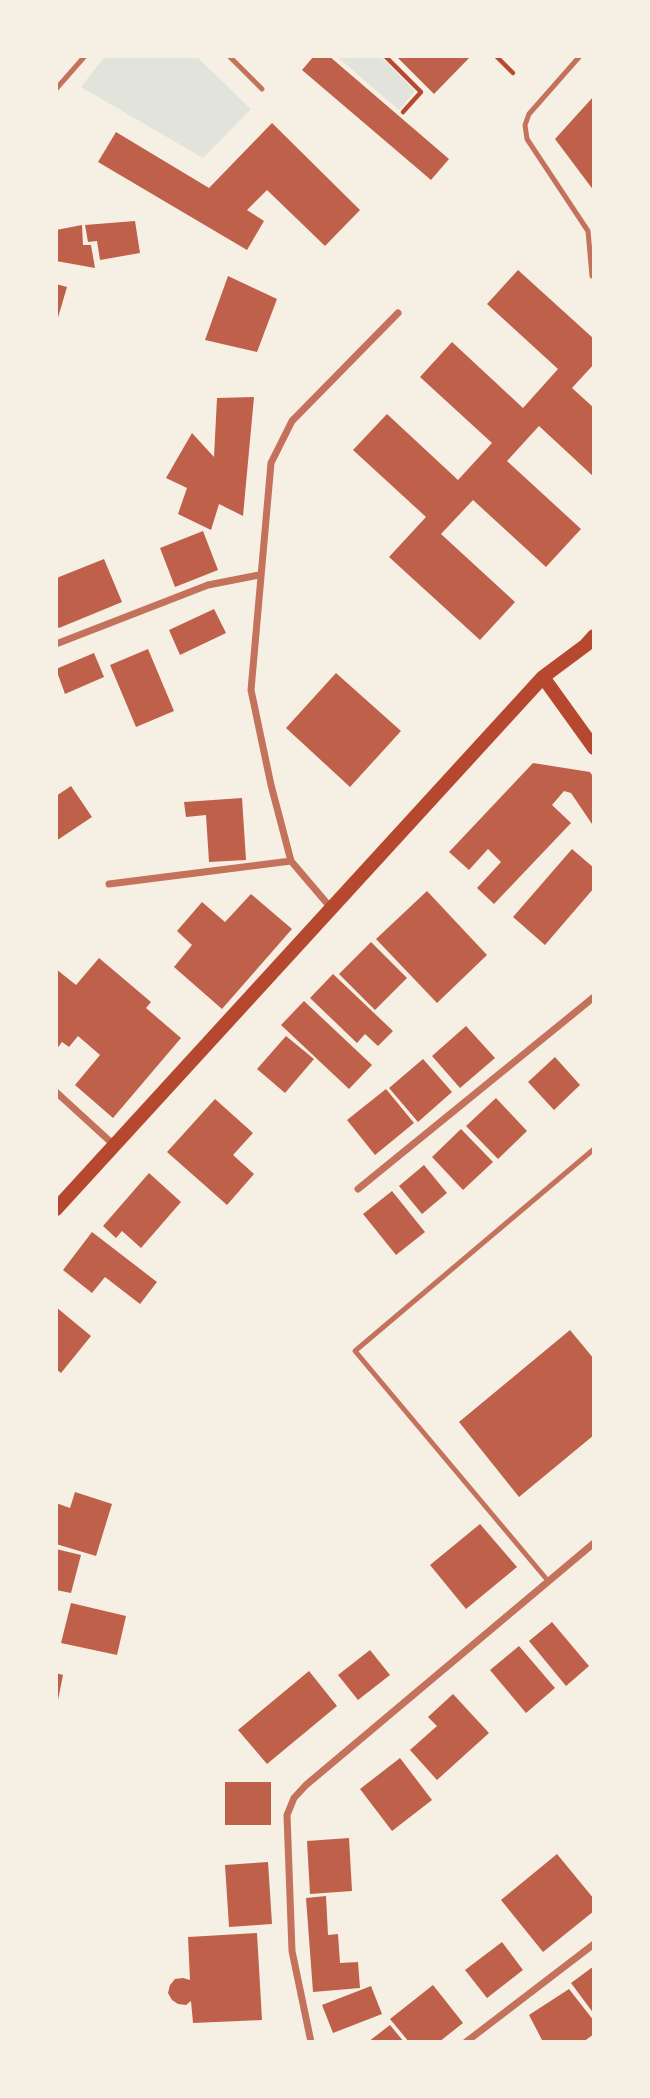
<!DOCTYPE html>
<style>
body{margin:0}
#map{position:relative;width:650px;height:2098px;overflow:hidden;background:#f6efe4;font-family:"Noto Sans",sans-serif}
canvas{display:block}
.frame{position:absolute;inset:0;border:58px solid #f6efe4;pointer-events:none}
</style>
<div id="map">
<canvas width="650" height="2098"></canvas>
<div class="frame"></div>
</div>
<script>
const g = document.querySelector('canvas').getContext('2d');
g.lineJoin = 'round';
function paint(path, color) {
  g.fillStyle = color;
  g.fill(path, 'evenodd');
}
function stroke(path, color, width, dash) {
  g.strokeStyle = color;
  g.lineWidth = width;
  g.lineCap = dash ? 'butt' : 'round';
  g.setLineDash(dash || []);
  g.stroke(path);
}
paint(new Path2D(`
 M105 56H196L251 109 203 158 81 87Z
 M336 56H380L415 91 399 110Z`), '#e2e4dc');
paint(new Path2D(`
 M314 56H329L449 159 431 180 302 70Z
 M396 56H471L434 94Z
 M594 96V191L555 139Z
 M272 123 360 210 325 246 267 190 247 210 264 221 247 250 98 162 116 132 209 188Z
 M135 221 140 253 100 260 97 241 88 242 85 225Z
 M82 225 83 245H91L95 268 56 261V230Z
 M518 270 594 339V364L572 388 594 408V477L539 426 507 461 581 529 546 567 473 500 441 534 515 602 480 640 389 557 426 517 353 450 387 414 458 480 492 443 420 377 452 342 523 408 558 369 487 304Z
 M228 276 277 299 257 352 205 340Z
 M56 284 67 287 57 321 56 320Z
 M254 397 243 516 219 504 211 530 178 514 187 488 166 478 192 433 214 457 217 398Z
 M203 531 218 570 175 587 160 548Z
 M104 559 122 602 59 628 56 625V580L59 577Z
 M214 609 226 633 180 655 169 630Z
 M148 649 174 711 136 727 110 665Z
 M94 653 104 677 65 694 56 669Z
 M336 673 401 731 350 787 286 728Z
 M533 763 590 772 594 778V827L571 793 564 791 552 805 571 823 494 904 477 888 501 862 488 849 469 870 449 852Z
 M71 786 92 817 56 841V796Z
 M242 798 246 860 209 862 206 815 186 817 184 802Z
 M572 849 594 868V888L545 945 513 917Z
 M427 891 487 955 437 1003 376 939Z
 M251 894 292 929 222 1009 174 967 192 945 177 931 202 902 225 922Z
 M371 942 407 978 375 1010 339 974Z
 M99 958 151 1002 146 1008 181 1038 113 1118 75 1085 100 1055 78 1036 69 1047 62 1042 56 1050V969L76 985Z
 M333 974 393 1031 378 1046 365 1034 357 1043 310 998Z
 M304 1001 372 1065 349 1089 281 1025Z
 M466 1026 495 1058 460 1088 432 1056Z
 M286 1036 314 1059 285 1093 257 1069Z
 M555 1057 580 1085 554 1110 528 1082Z
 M423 1059 452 1092 418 1122 389 1088Z
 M386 1089 414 1123 375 1155 347 1120Z
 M496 1098 527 1131 498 1159 466 1126Z
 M215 1099 253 1133 233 1155 254 1174 227 1205 167 1152Z
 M461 1129 493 1162 463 1190 432 1157Z
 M424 1165 447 1193 422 1214 399 1186Z
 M149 1173 181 1202 141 1248 122 1231 116 1238 103 1226Z
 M392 1191 425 1232 396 1255 363 1214Z
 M92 1232 157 1282 140 1304 105 1277 92 1293 63 1270Z
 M56 1307 91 1336 61 1373 56 1369Z
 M570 1330 594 1359V1435L519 1497 459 1422Z
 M75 1492 112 1504 96 1556 56 1544V1503L70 1508Z
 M480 1524 517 1567 466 1609 430 1565Z
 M56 1549 81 1555 71 1593 56 1590Z
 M71 1603 126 1616 117 1655 61 1643Z
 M552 1622 589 1666 566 1686 529 1641Z
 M519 1646 555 1688 526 1713 490 1670Z
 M370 1650 390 1675 358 1700 338 1675Z
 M309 1671 337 1706 267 1764 238 1730Z
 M56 1673 63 1675 58 1700 56 1699Z
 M453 1694 489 1733 437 1780 410 1750 437 1726 428 1717Z
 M400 1758 432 1800 392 1831 360 1789Z
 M225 1782H271V1825H225Z
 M349 1838 352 1891 310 1894 307 1841Z
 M557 1854 594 1899V1911L543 1952 501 1900Z
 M268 1862 272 1924 229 1927 225 1865Z
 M326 1896 328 1935 338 1934 340 1963 358 1962 360 1988 313 1992 306 1898Z
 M257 1933 262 2020 193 2023 191 2001 186 2005 178 2004 172 2000 168 1993 170 1985 175 1979 183 1978 190 1980 188 1937Z
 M502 1942 523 1970 487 1998 465 1970Z
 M594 1966V2014L571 1983Z
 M433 1985 463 2023 439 2042H409L390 2019Z
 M371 1986 382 2014 333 2033 322 2005Z
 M569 1989 594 2021V2034L583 2042H543L529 2015Z
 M390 2025 404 2042H368Z`), '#bf614a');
stroke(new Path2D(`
 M385 56 421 92 403 112
 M496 56 513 73`), '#b5482f', 4.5);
stroke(new Path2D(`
 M229 56 262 89
 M580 56 529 114 525 125 527 139 588 231 592 276
 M56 89 85 56
 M549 1582 355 1351 594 1149`), '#c5725c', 5);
stroke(new Path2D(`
 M56 644 208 585 259 575
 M109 884 291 861
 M331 908 291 861 271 785 251 690 271 463 292 421 398 313
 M56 1092 114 1145
 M358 1189 594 997
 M311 2042 292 1951 287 1815 294 1798 306 1785 594 1543
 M466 2042 594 1944`), '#c5725c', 7);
stroke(new Path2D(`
 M543 677 594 748
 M56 1209 543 677 586 645 594 636`), '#b5482f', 14);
</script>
